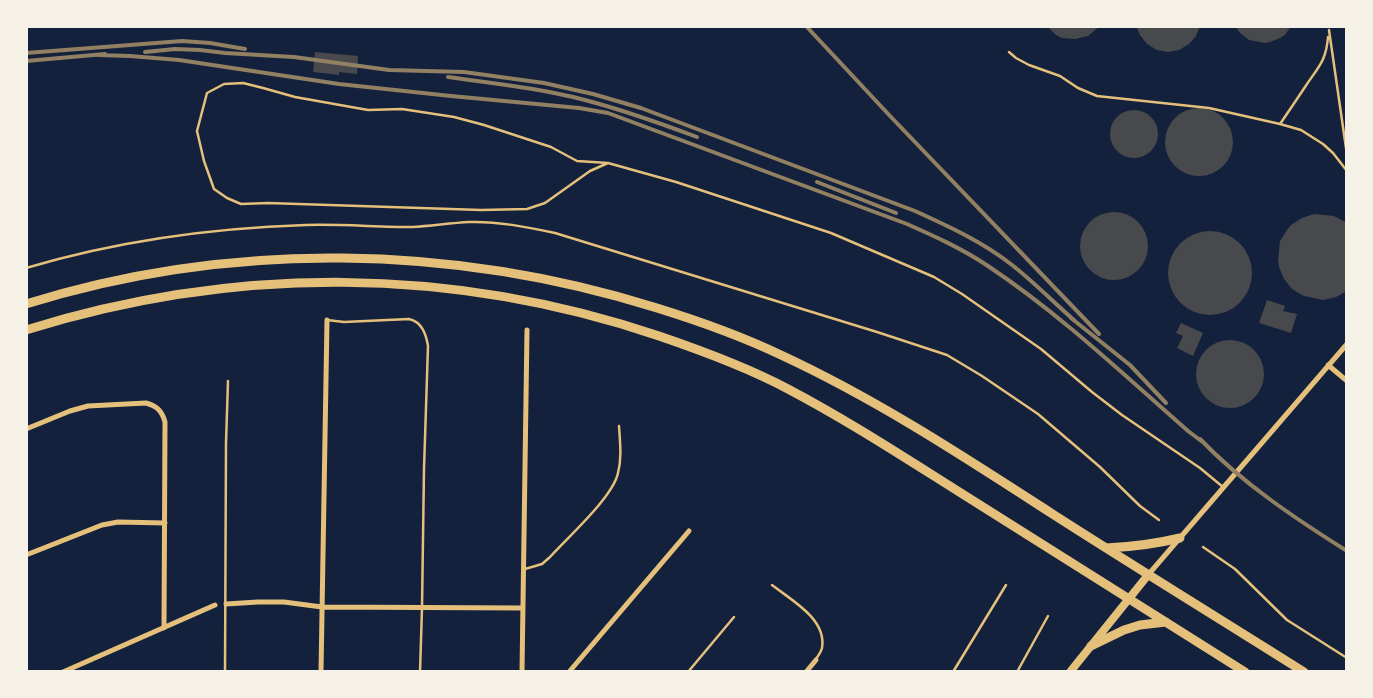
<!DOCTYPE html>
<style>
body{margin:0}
#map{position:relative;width:1373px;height:698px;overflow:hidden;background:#14213d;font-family:Lato,sans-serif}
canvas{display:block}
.frame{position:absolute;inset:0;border:28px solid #f6f1e7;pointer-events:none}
</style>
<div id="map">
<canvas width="1373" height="698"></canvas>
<div class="frame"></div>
</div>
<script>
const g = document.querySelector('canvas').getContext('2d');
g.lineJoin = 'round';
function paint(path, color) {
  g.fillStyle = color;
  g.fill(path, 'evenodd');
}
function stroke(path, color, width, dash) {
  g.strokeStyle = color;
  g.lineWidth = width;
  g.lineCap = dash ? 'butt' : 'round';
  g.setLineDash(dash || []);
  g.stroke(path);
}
paint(new Path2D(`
 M1047 26H1100L1088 36 1075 39 1062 38 1056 35Z
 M1136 26H1200L1196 36 1189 44 1179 50 1168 52 1157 50 1147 44 1140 35Z
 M1235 26H1291L1285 35 1280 38 1270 42 1265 43 1249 40 1240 33Z
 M315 52 358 56 357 74 339 72V75L313 72Z
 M1165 142a34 34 0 1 1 68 0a34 34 0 1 1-68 0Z
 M1110 134a24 24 0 1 1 48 0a24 24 0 1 1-48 0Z
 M1080 246a34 34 0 1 1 68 0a34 34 0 1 1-68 0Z
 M1314 214 1334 216 1347 223V291L1336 297 1323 300 1304 296 1292 289 1284 279 1279 267 1278 261 1280 241 1287 230 1291 225 1302 218Z
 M1168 273a42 42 0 1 1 84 0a42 42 0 1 1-84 0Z
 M1267 300 1285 306 1283 311 1297 314 1291 333 1259 323Z
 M1181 323 1203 333 1193 356 1177 348 1183 336 1176 333Z
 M1196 374a34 34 0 1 1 68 0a34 34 0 1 1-68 0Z`), '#48494c');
stroke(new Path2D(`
 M26 268C117 241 212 228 306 225 341 224 377 227 412 227 431 226 450 223 469 222 497 221 527 227 555 233L877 332 947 355 982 376 1038 414 1100 467 1140 506 1159 520
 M1203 547 1235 569 1287 620 1347 658`), '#e5c07b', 2.5);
stroke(new Path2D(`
 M1329 30 1347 155
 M1009 52 1016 58 1029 65 1060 76 1078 88 1097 96 1209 108 1280 124 1301 130 1323 144 1333 153 1347 171
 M1280 124C1289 111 1297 99 1305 87 1318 67 1326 62 1328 37
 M608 163 590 171 545 203 527 209 481 210 268 203 241 204 227 198 214 189 204 161 197 131 207 93 224 84 243 83 263 88 295 97 368 110 402 109 454 117 484 125 551 147 577 161 608 163 676 182 831 233 934 277 962 294 1041 349 1092 392 1122 415 1200 468 1223 487
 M327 320 344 322 409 319C422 322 426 334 428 346L424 469 422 608 420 672
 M525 569 542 564 550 557C568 537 613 497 618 473 622 458 620 442 619 426
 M772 585C791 600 827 619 822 648 821 652 818 656 816 659
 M225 672 226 443 228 381
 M688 672 734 617
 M953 672 1006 585
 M1017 672 1048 616`), '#e5c07b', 2.5);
stroke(new Path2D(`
 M1328 365 1347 381
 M26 429 70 411 88 406 146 403C157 406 162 411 165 422L164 628
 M26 555 102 525 118 522 165 523
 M1148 575 1347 344
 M226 604 258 602H284L322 607 523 608
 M63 672 215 605
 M321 672 327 320
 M522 672 527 330
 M569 672 689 531
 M806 672 816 660`), '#e5c07b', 5);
stroke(new Path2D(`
 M1070 672 1148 575`), '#e5c07b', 8);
stroke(new Path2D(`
 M26 304C231 240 453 244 657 308 699 321 741 336 781 355 876 399 963 456 1051 513 1135 567 1220 619 1304 672
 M26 330C235 265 452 266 659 336 703 351 747 367 788 389 845 419 899 454 953 488 1050 549 1147 611 1245 672
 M1106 548C1132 547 1155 544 1180 538
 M1091 646 1124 630 1140 625 1166 622`), '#e5c07b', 9);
stroke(new Path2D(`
 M806 26 891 117 1099 334
 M145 52 175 49 200 50 225 53 294 57 389 70 464 72 544 83 593 94 641 108 915 211C948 226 983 242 1012 265 1034 282 1054 303 1075 321
 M26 53 182 41 210 43 245 49
 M98 55 130 56 179 60 339 84 451 96 579 108 608 113 907 224C934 236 963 249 988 266 1060 314 1123 374 1188 431L1204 443
 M26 61 105 54
 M448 77C490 83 532 87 573 97 615 107 657 122 697 137
 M817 182 896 213
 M1071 318 1130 365 1166 403
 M1200 439C1242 483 1296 519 1347 551`), '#918062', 4);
</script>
